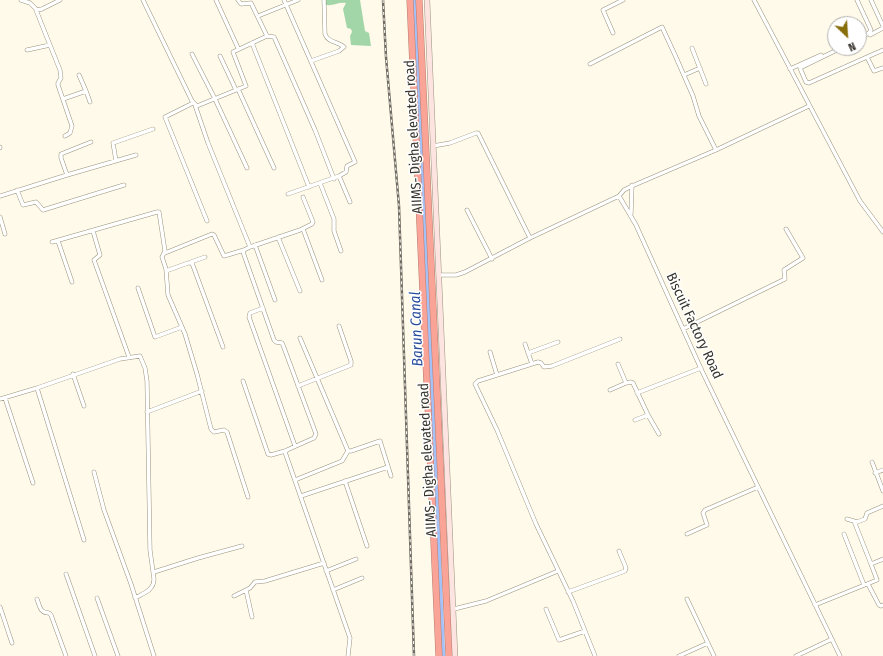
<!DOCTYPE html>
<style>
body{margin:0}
#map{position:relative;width:883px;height:656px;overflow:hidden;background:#fffae9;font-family:"Fira Sans Condensed",sans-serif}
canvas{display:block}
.north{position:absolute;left:827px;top:16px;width:40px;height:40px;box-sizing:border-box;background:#fff;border:1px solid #afaeab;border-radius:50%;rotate:155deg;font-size:11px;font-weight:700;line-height:16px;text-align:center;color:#38352d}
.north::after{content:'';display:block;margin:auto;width:14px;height:18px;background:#886d0b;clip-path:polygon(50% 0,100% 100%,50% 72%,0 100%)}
</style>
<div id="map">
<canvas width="883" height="656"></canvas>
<div class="north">N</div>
</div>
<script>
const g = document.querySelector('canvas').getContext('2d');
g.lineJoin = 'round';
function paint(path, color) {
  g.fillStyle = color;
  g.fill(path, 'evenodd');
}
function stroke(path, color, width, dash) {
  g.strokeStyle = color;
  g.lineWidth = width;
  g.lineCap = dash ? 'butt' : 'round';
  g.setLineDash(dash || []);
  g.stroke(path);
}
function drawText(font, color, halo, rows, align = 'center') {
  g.font = font + ' "Fira Sans Condensed",sans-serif';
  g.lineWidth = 3;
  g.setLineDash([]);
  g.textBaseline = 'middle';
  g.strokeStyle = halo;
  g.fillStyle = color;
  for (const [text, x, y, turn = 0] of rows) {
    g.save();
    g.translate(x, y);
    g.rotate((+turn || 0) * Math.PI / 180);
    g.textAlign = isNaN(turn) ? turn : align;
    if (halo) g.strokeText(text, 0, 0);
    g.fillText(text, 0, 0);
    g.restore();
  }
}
paint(new Path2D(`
 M326 0H360L365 31 369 33 371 46 351 45 350 36 352 32 351 29 347 28 343 9 346 3C338 2 334 6 326 5Z`), '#a2d5a7');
stroke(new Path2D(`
 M415 0 443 656`), '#a4c2f8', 4.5);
const minor = new Path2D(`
 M21 0 30 3 37 10 42 9 60 0
 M143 0 192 101 197 106 246 86 233 52 267 36 251 3 241 4 238 0
 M216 0 238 48
 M284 0 355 162 347 166 346 172 339 176 288 194
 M754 0 860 201 883 232
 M857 0 871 30 869 33 859 38
 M871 0 883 26
 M36 10 60 70 61 78 58 83V85L72 126 70 133 65 136
 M258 16 298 0
 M613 33 603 10 623 0
 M870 35 883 28
 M267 36 274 37 275 39 315 130 334 179
 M252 43 309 187
 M692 48 706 84
 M841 48 800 68 806 82 809 83 867 57 874 71 883 68
 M27 50 50 45
 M192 54 215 99 247 168
 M220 56 236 90
 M867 57 883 50
 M311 61 339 51 344 47C338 41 328 43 325 34L324 0
 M590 64 662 27 675 55 693 96 699 116 716 150
 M790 69 821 55
 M684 75 700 68
 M238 89 274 168
 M86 91 90 102
 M63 99 86 91 79 75
 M193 103 165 117 207 221
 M195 105 208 143 250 247
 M809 106 716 150 632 186 624 190 619 196 636 225 702 371 840 656
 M433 146 450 143 476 133H478L530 238
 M0 147V148
 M116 161 113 143 153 129
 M67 175 61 158V154L91 142
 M339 176 350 202
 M320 183 334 219V231L341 251
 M17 190 23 205 36 202 43 210 124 185
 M0 196 67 175 136 155
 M303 197 313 222 312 224 300 230 250 247 244 250 243 252 274 340 276 342 282 343 283 345 316 434 314 438 287 450 285 452 350 638 348 656
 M467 210 492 259
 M631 214 632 185
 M0 217 5 234
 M303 229 322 280
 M93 231 100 255 94 260 129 357
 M278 237 300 291
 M58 241 72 282
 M52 242 157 212H159L165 251 162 257 166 269 168 295 185 334 197 374 211 429 214 432 224 430 227 432 248 497
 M255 245 275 300
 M165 253 212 234 214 235 224 256 244 250
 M191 262 205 257
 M166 271 188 263H192L223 347
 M439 275H456L465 272 530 238 619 196
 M138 288 155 337 182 327
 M263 308 250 313 249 317 295 446
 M683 329 785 279 784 270 803 258 786 229
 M300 338 348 451H351L380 441 391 476
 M525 344 532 364
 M490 352 497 375
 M528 353 558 342
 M618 364 626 383 631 382 633 383 648 415 635 420
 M73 374 84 406
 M243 381 268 454 271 455 285 451
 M298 386 351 365V361L339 326
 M610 390 626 383
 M637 393 701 368
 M5 398 33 483
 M0 399 37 388
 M147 412 202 391
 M648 415 659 434
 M872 462 883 491
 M94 472 104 510 131 584 154 656
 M875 473 883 470
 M295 480 342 461 348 451
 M345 481 367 546
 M301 496 388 467
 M847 519 857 522 865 519 867 513 883 506
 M854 521 871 564
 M687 534 707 525 703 513 705 510 758 487
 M844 534 864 585
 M84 540 37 388 120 359 140 356 145 368 147 381 150 550 154 579C154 590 144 593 135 598
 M326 571 356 559
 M154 572 198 558 242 546
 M66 574 95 656
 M868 584 879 605 881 606 883 605
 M246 590 252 617
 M333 590 362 578
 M568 592 625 571 626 568 619 551
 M234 596 250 588 255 582 265 581 324 563
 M97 598 118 656
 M37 599C40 607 40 613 49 613L51 615 66 656
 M687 599 714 656
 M815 605 877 580 871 564 883 559
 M0 607 12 643
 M454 609 486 601 558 571
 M546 609 559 640 585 631
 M595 656 573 601 536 524 497 430 475 384 478 381 538 362 541 363 544 367 552 366 620 339
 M679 656 708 643
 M796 656 832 639`);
const secondary = new Path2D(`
 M427 0 455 656`);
const motorway = new Path2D(`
 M410 0 439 656
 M419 0 449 656`);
stroke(minor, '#98927f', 4.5);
stroke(secondary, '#98927f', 6);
stroke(motorway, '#b67d72', 7);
stroke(minor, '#fff', 3.5);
stroke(secondary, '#fee4e0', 5);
stroke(motorway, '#faa497', 6);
const rail = new Path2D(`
 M383 0 386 57 399 206 414 656`);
stroke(rail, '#706c61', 2.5);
stroke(rail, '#fff', 1, [3]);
drawText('14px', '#38352d', '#fff', [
 ["AIIMS- Digha elevated road",414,137,-93],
 ["Biscuit Factory Road",694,326,65],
 ["AIIMS- Digha elevated road",428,460,-93]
]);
drawText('italic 15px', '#274d9b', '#fff', [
 ["Barun Canal",417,329,-92]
]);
</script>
